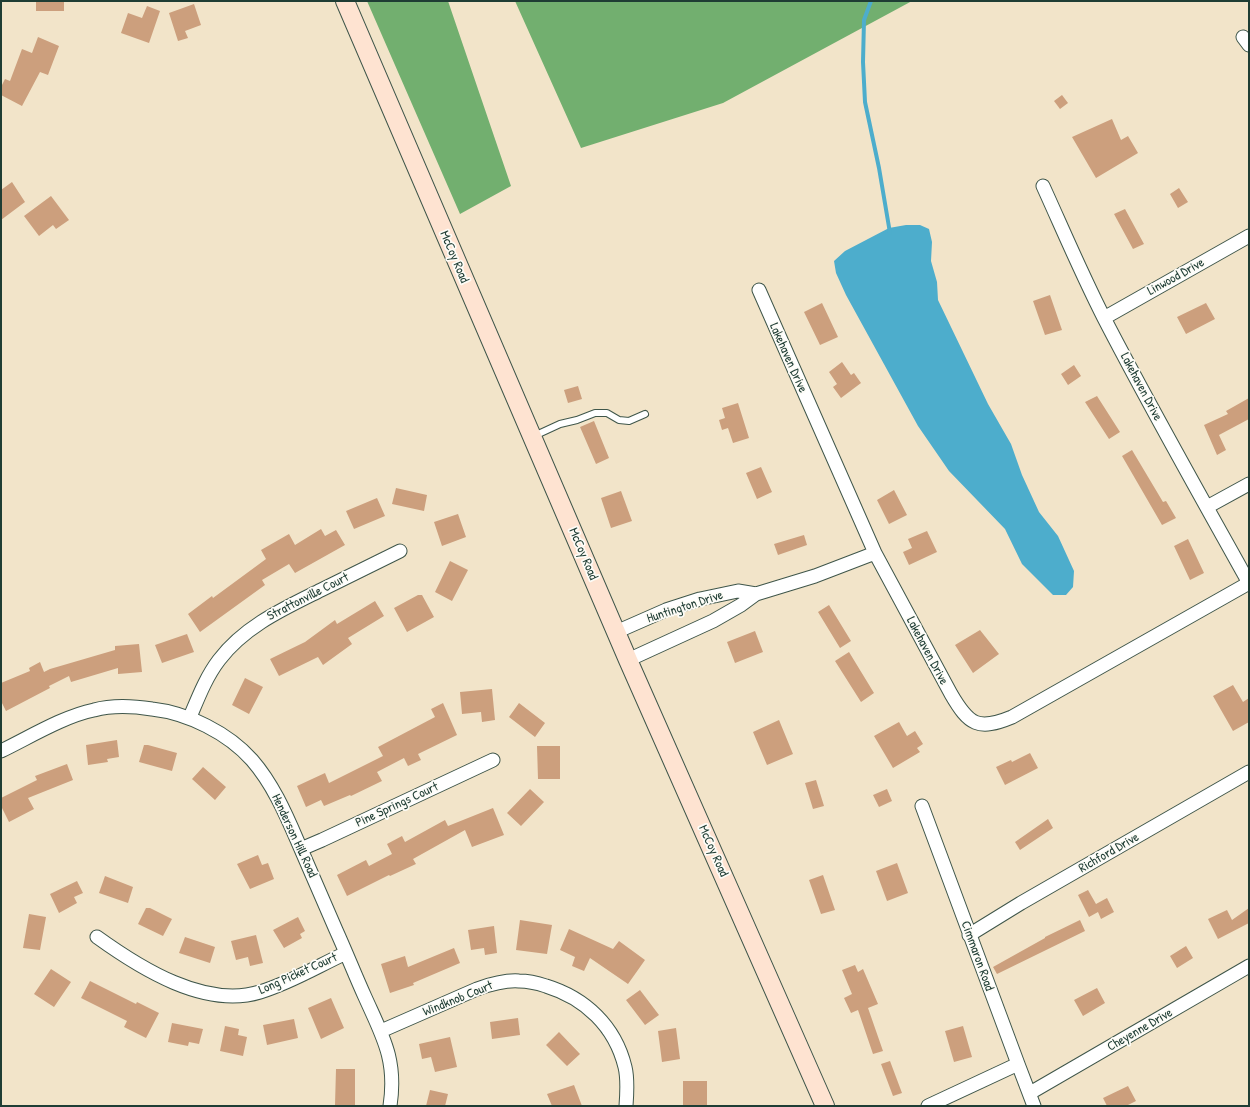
<!DOCTYPE html>
<style>
body{margin:0}
#map{position:relative;width:1250px;height:1107px;overflow:hidden;background:#f2e4c9;font-family:"Patrick Hand",sans-serif}
canvas{display:block}
.frame{position:absolute;inset:0;border:2px solid #1f3d34;pointer-events:none}
</style>
<div id="map">
<canvas width="1250" height="1107"></canvas>
<div class="frame"></div>
</div>
<script>
const g = document.querySelector('canvas').getContext('2d');
g.lineJoin = 'round';
function paint(path, color) {
  g.fillStyle = color;
  g.fill(path, 'evenodd');
}
function stroke(path, color, width, dash) {
  g.strokeStyle = color;
  g.lineWidth = width;
  g.lineCap = dash ? 'butt' : 'round';
  g.setLineDash(dash || []);
  g.stroke(path);
}
function drawText(font, color, halo, rows, align = 'center') {
  g.font = font + ' "Patrick Hand",sans-serif';
  g.lineWidth = 3.5;
  g.setLineDash([]);
  g.textBaseline = 'middle';
  g.strokeStyle = halo;
  g.fillStyle = color;
  for (const [text, x, y, turn = 0] of rows) {
    g.save();
    g.translate(x, y);
    g.rotate((+turn || 0) * Math.PI / 180);
    g.textAlign = isNaN(turn) ? turn : align;
    if (halo) g.strokeText(text, 0, 0);
    g.fillText(text, 0, 0);
    g.restore();
  }
}
paint(new Path2D(`
 M367 1H448L511 186 460 214Z
 M515 1H912L723 103 581 148Z`), '#72af6f');
paint(new Path2D(`
 M906 225H920L929 229 932 242 931 261 937 282 938 300 988 404 1011 444 1022 475 1039 512 1058 536 1074 571 1073 587 1066 595H1053L1022 564 1005 529 949 471 918 426 846 295 836 273 834 261 845 251 889 228Z`), '#4dadcc');
stroke(new Path2D(`
 M871 1 864 20 863 62 865 102 879 168 890 233`), '#4dadcc', 4);
paint(new Path2D(`
 M36 1H64V11H36Z
 M194 4 201 25 185 31 188 38 178 41 169 13Z
 M147 6 160 11 149 43 121 33 128 13 142 18Z
 M38 37 59 46 48 75 40 72 22 106 1 95V87L5 79 10 81 22 49 32 53Z
 M1062 95 1068 103 1060 109 1054 101Z
 M1112 119 1121 140 1128 136 1138 153 1096 178 1072 137Z
 M12 182 25 202 1 220V190Z
 M1179 188 1188 202 1178 208 1170 194Z
 M51 196 69 220 56 229 53 225 39 236 24 216Z
 M1125 209 1144 244 1133 249 1114 214Z
 M1050 295 1062 330 1045 335 1033 301Z
 M822 303 838 337 820 345 804 312Z
 M1206 303 1215 319 1186 334 1177 317Z
 M842 362 851 375 854 373 861 383 841 398 833 387 837 384 829 372Z
 M1074 365 1081 376 1068 385 1061 374Z
 M578 386 582 399 568 403 564 390Z
 M1097 396 1120 432 1109 439 1085 402Z
 M1249 398V419L1219 435 1226 450 1217 455 1204 425 1228 414 1226 411Z
 M738 403 749 438 733 443 728 428 722 430 719 420 725 418 722 408Z
 M594 421 609 458 596 464 580 427Z
 M1132 450 1163 502 1166 501 1176 518 1162 525 1122 456Z
 M761 467 772 492 757 499 746 473Z
 M396 488 427 495 424 511 392 504Z
 M894 490 907 515 889 524 877 500Z
 M621 491 632 521 611 528 601 498Z
 M377 498 385 516 354 529 346 511Z
 M458 514 466 537 442 546 434 522Z
 M321 529 325 536 336 530 345 545 295 573 289 564 262 580 265 585 200 632 188 614 212 596 213 598 266 559 261 550 289 534 295 545Z
 M927 531 937 552 909 565 903 552 912 548 908 539Z
 M804 535 807 545 778 555 774 544Z
 M1188 539 1204 573 1190 580 1174 546Z
 M450 561 468 570 452 601 435 592Z
 M418 595H422L434 617 407 632 394 608Z
 M375 601 384 616 348 638 352 644 323 665 318 657 279 676 270 659 305 642 335 620 337 624Z
 M829 605 851 641 840 648 818 612Z
 M980 630 999 654 973 673 955 645Z
 M755 631 763 652 735 663 727 642Z
 M187 634 194 652 162 663 155 645Z
 M139 644 142 672 118 674V668L71 682 69 676 49 686 50 688 6 711 1 701V683L30 671 29 668 40 662 44 672 50 669 115 650V646Z
 M849 652 874 693 861 702 835 661Z
 M245 678 263 687 249 714 232 705Z
 M1233 685 1243 702 1249 698V722L1233 731 1213 696Z
 M492 689 495 720 482 722 481 712 462 714 460 692Z
 M443 703 457 735 418 754 421 760 408 766 404 758 377 772 382 781 351 796 350 795 324 806 321 800 306 807 297 786 325 773 329 783 383 756 378 747 435 717 431 709Z
 M519 703 545 723 535 737 509 717Z
 M779 720 793 754 767 765 753 732Z
 M899 722 907 736 915 731 923 744 917 748 920 752 893 768 874 736Z
 M117 740 119 757 107 759 108 762 88 765 86 745Z
 M144 745H148L177 753 172 771 139 762Z
 M537 746H560V779H538Z
 M1030 753 1038 768 1005 785 996 767 1011 760 1012 762Z
 M67 764 73 780 28 798 34 809 9 822 1 806V798L37 780 35 776Z
 M203 767 226 787 215 800 192 779Z
 M816 780 824 806 813 809 805 783Z
 M530 789 544 802 521 826 507 813Z
 M887 789 892 801 879 807 873 795Z
 M493 808 504 835 472 847 465 830 413 859 416 864 390 876 389 875 347 896 337 875 366 860 369 866 392 854 387 844 402 836 405 842 445 820 448 826Z
 M1048 819 1053 828 1020 850 1015 842Z
 M258 855 262 865 268 863 274 879 250 889 237 864Z
 M897 863 908 893 887 901 876 871Z
 M823 875 835 910 821 914 809 880Z
 M105 876 133 887 128 903 99 893Z
 M77 881 83 893 74 897 77 903 59 913 50 894Z
 M1088 890 1096 904 1107 898 1114 912 1101 919 1098 912 1089 917 1078 895Z
 M146 908H150L172 919 163 936 138 924Z
 M1249 908V923L1218 939 1208 919 1227 910 1232 920Z
 M29 914 46 917 40 950 23 948Z
 M298 917 305 931 300 934 302 938 284 948 273 930Z
 M520 920 552 925 547 954 516 950Z
 M1080 920 1085 931 997 974 993 967 1045 938V937Z
 M494 926 497 953 485 955 484 948 471 950 468 930Z
 M569 929 613 949 619 941 645 960 628 984 590 958 584 971 572 966 575 957 560 950Z
 M256 935 263 963 250 966 248 957 236 960 231 941Z
 M185 937 215 947 210 963 179 953Z
 M1186 946 1193 958 1177 968 1170 956Z
 M454 948 460 963 413 983 414 985 390 993 381 964 405 956 408 967Z
 M855 965 858 972 863 969 878 1004 868 1008 883 1051 873 1054 858 1010 851 1013 844 998 852 994 842 970Z
 M51 969 71 982 54 1007 34 994Z
 M90 981 136 1004 137 1002 159 1013 146 1038 124 1027 127 1021 81 998Z
 M1097 988 1105 1003 1083 1016 1074 1000Z
 M640 990 659 1015 645 1025 626 1000Z
 M331 998 344 1028 321 1039 308 1008Z
 M518 1018 520 1035 492 1039 490 1022Z
 M294 1019 298 1038 267 1045 263 1025Z
 M172 1023 203 1029 199 1044 189 1042 188 1046 168 1042Z
 M225 1026 239 1029 238 1035 247 1037 243 1056 220 1051Z
 M963 1026 972 1057 954 1062 945 1031Z
 M676 1028 680 1059 662 1062 658 1031Z
 M559 1032 580 1054 567 1066 546 1045Z
 M450 1037 457 1067 435 1072 431 1057 422 1059 419 1044Z
 M890 1061 902 1093 893 1096 881 1064Z
 M336 1069H355V1105H335Z
 M683 1081H707V1106H683Z
 M574 1085 582 1106H552L547 1094Z
 M1128 1086 1136 1101 1126 1106H1107L1103 1098Z
 M430 1090 448 1094 445 1106H426Z`), '#cc9f7d');
const service = new Path2D(`
 M534 436 560 424 577 420 595 413H607L619 420 629 421 645 414`);
const minor = new Path2D(`
 M1243 37 1249 45
 M1043 186C1063 230 1082 275 1104 318 1150 407 1200 495 1249 583
 M759 290 875 553 951 694C969 725 978 731 1012 717L1249 583
 M1104 318 1249 236
 M1207 507 1249 484
 M616 632 666 610 700 599 738 591 756 594
 M628 660 713 621 741 605 756 594 815 576 875 553
 M190 717C198 698 206 677 219 660 245 626 283 609 321 590 347 577 374 564 400 551
 M1 751C28 738 64 716 94 710 112 705 133 706 152 709 188 713 228 733 252 760 272 783 285 812 297 840 310 870 323 900 336 930 346 952 355 975 365 997 383 1037 397 1060 390 1106
 M922 806 1018 1064 1034 1106
 M301 849 322 840 493 760
 M969 935 1021 903 1249 772
 M97 937C140 968 205 1009 260 992 290 983 318 966 346 953
 M381 1031 477 989C491 984 505 980 519 981 528 981 537 983 546 986 585 998 615 1026 625 1067 628 1079 627 1093 626 1106
 M1030 1093 1249 966
 M928 1106 1018 1064`);
const secondary = new Path2D(`
 M345 1 628 660 825 1106`);
stroke(service, '#3f564a', 8);
stroke(minor, '#3f564a', 15);
stroke(secondary, '#3f564a', 20);
stroke(service, '#fff', 6);
stroke(minor, '#fff', 13);
stroke(secondary, '#fee3d1', 18);
drawText('13px', '#1f3d34', '#fdfcf7', [
 ["McCoy Road",454,257,67],
 ["Linwood Drive",1176,277,-29],
 ["Lakehaven Drive",788,358,66],
 ["Lakehaven Drive",1141,387,62],
 ["McCoy Road",583,554,67],
 ["Strattonville Court",308,597,-27],
 ["Huntington Drive",685,607,-18],
 ["Lakehaven Drive",927,651,62],
 ["Pine Springs Court",397,805,-25],
 ["Henderson Hill Road",294,836,65],
 ["McCoy Road",713,851,66],
 ["Richford Drive",1109,853,-30],
 ["Cimmaron Road",977,956,70],
 ["Long Picket Court",298,974,-24],
 ["Windknob Court",458,999,-22],
 ["Cheyenne Drive",1140,1030,-30]
]);
</script>
